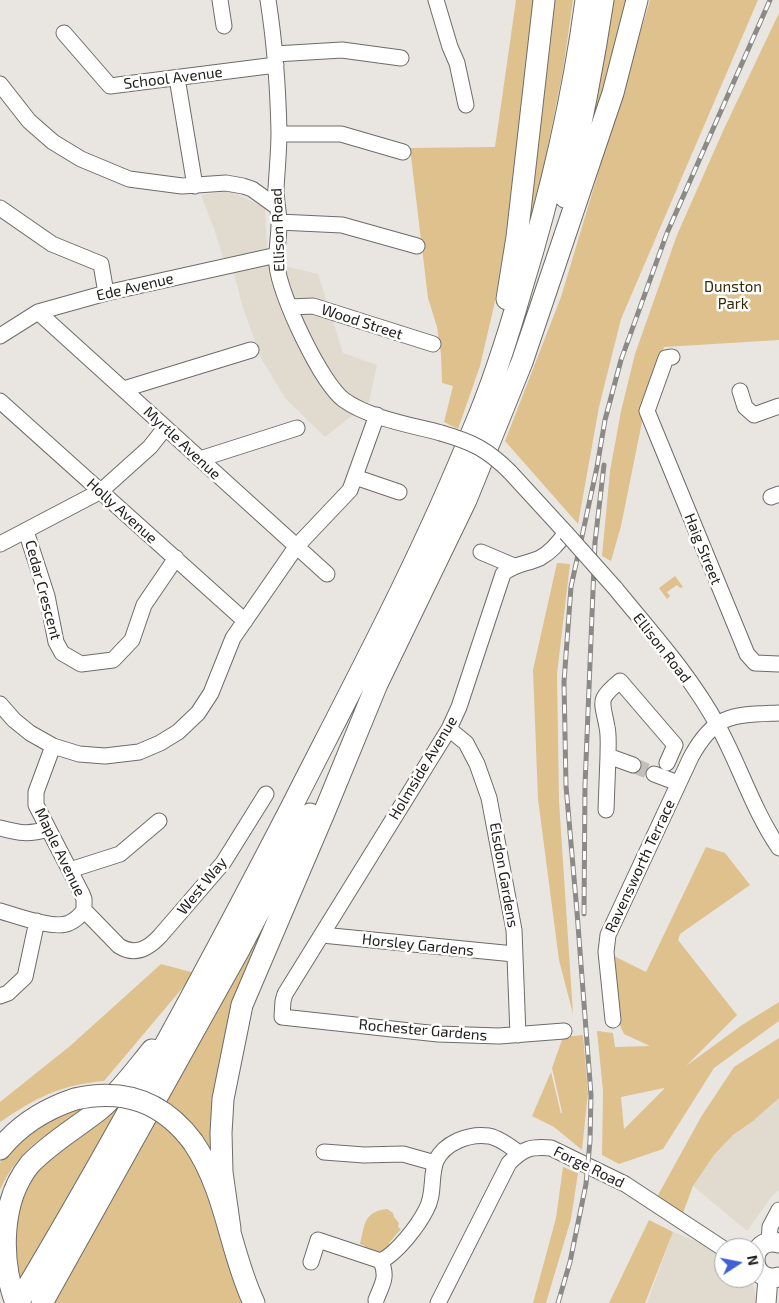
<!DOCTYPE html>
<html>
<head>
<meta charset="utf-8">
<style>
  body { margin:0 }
  #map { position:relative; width:779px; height:1303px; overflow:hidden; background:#e9e6e2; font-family:"Exo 2",sans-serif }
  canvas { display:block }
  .north { position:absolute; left:714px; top:1238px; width:50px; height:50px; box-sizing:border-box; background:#fff; border:1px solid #a7a6a5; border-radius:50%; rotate:79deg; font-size:14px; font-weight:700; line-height:20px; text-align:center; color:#22211f }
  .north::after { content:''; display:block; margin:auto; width:18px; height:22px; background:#3f61d3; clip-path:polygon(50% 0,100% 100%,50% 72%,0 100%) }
</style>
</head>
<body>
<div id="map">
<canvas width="779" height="1303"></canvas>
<div class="north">N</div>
</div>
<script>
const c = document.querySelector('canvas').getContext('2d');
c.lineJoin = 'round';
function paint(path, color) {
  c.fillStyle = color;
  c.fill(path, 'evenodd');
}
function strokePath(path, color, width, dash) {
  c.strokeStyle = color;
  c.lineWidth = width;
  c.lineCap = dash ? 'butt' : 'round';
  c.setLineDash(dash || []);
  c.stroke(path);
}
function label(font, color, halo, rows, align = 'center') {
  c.font = font + ' "Exo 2",sans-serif';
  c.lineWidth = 5;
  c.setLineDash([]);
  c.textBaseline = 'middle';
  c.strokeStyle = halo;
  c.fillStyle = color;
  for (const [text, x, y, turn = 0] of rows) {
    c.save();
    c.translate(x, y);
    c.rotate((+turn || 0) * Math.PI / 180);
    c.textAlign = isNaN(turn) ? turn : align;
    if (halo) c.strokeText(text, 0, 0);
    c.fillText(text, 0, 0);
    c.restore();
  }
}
paint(new Path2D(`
  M 230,191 L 265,208 L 268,262 L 318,274 L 343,353 L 377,365 L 369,402 L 325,437 L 285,398 L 261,358 L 243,308 L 230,259 L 224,260 L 213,226 L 201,195 Z
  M 779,1098 L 779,1190 L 772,1196 L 747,1231 L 693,1186 L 714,1155 L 733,1135 L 753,1121 Z
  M 673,1232 L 696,1241 L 724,1259 L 724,1278 L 749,1278 L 754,1286 L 756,1303 L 647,1303 Z`), '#e1dacf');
paint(new Path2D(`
  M 516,0 L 536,0 L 525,77 L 504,250 L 494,306 L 480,366 L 458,429 L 444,422 L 453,386 L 442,383 L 441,354 L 437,327 L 428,298 L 410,148 L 495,147 Z
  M 550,0 L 573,0 L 563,70 L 533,221 L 525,220 Z
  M 611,0 L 631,0 L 600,112 L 579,159 Z
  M 650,0 L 758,0 L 621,319 L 599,407 L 578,524 L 505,441 L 561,297 Z
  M 779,13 L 779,340 L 664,347 L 643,417 L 621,526 L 611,561 L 602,556 L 610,471 L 621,411 L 635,354 L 677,235 L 723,131 Z
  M 557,563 L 570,564 L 557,674 L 559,801 L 573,1014 L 559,960 L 538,799 L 533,670 Z
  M 675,576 L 683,587 L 680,588 L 677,585 L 667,592 L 670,596 L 667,599 L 659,588 Z
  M 706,847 L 725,853 L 750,885 L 680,934 L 678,940 L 737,1015 L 686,1066 L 742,1025 L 779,1002 L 779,1021 L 714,1068 L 663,1149 L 619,1164 L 602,1155 L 603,1091 L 597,1031 L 613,1033 L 615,1047 L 650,1046 L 624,1034 L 617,1019 L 612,955 L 646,972 ZM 664,1088 L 664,1089 L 624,1129 L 621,1097 Z
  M 260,928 L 265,930 L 214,1161 L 178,1111 L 167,1101 Z
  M 161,964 L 195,973 L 104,1081 C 59,1085 36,1098 0,1122 L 0,1102 L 70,1046 Z
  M 583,1035 L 588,1093 L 582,1150 L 554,1127 L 532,1116 L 551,1072 L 561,1114 L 562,1112 L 552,1068 L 563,1037 Z
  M 779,1038 L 779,1098 L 753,1121 L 733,1135 L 714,1155 L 693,1186 L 683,1213 L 657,1197 L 701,1117 L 734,1067 Z
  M 84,1106 L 92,1110 C 50,1130 20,1146 0,1190 L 0,1163 L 10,1147 L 46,1117 Z
  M 117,1109 L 123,1109 L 18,1288 L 5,1238 L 30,1176 L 74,1140 L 103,1121 Z
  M 155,1118 L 171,1131 L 198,1164 L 246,1303 L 51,1303 Z
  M 563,1167 L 578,1173 L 571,1219 L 546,1303 L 533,1303 L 556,1218 Z
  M 387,1209 L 393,1213 L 394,1217 L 399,1223 L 398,1227 L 401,1229 L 389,1243 L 390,1248 L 377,1254 L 367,1251 L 365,1246 L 360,1244 C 365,1225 363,1212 387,1209 Z
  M 649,1220 L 673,1232 L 645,1303 L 609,1303 Z`), '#dec18c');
strokePath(new Path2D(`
  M 633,765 L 654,774`), '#c1bfbb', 15, [15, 8]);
const minor = new Path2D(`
  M 220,0 L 224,26
  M 268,0 C 275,44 278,88 279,132 C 279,151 277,170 276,189 C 276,201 279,212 279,224 C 279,237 276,251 277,265 C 279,294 321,383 344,400 C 369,418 411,425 441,433
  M 436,0 L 450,47 L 457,63 L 466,105
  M 64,33 L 110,86 L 276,65
  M 275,54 L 342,50 L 401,58
  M 177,78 L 195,186
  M 0,84 L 29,121 L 53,142 L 81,159 L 129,179 L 182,186 L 226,183 L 243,186 L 252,189 L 277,207
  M 279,134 L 341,134 L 403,152
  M 0,208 L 52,244 L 101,264 L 106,293
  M 279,222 L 342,225 L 417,246
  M 290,307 L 313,306 L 433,344
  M 38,312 L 327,574
  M 0,336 L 38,312 L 106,293 L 277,255
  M 672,357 L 666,358 L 647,411 L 747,654 L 755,663 L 779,664
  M 124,389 L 251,350
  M 740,391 L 745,407 L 754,415 L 779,406
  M 0,401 L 245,621
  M 200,459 L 297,428
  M 510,472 L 566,533 C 558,543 551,552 540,558 C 527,564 513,564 503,574 L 459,707 L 449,729 L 285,994 L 283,1001 L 282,1017 L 438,1034 L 499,1036 L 564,1031
  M 355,477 L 399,492
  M 771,497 L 779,494
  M 26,531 L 47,596 L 56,642 L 62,653 L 81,664 L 113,660 L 132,640 L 144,605 L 176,558
  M 0,544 L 101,491 L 150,447 L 165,428
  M 481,552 L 514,566
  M 615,588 C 651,632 691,676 718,726 C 740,766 753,810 779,848
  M 0,704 L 14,720 L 30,733 L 53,746 L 79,754 L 105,756 L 139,752 L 160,743 L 178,732 L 198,713 L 211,693 L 233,638 L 296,547 L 350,490 L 377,415
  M 449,729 L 466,743 L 477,764 L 489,798 L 514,930 L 518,1035
  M 53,746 L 36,792 L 36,805 L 82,894 L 84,899 L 84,910 L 119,946 C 135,956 148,949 160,936 L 223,863 L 266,794
  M 633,765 L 608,756 C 608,746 609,736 607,727 C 602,700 597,700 620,681 L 675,745 L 667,763
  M 654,774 L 678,783
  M 606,810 L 608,756
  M 0,828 C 19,833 28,835 48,829
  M 70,870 L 120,854 L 159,821
  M 0,911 C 17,916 54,930 69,923 C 76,920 80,916 84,910
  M 322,935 L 514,954
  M 0,996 L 8,993 L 25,977 L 37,921
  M 613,1020 L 606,952 L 608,935 L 691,757 C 715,713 733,715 779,713
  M 324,1152 L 364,1155 L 403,1154 L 435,1163
  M 769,1242 L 770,1227 L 779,1210
  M 311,1262 L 318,1240 L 381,1261
  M 376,1300 C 382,1284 388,1278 381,1261 C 397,1253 418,1226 426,1210 C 435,1195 430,1176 436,1161 C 444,1143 469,1133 489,1136 C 499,1138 510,1146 519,1153
  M 438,1303 L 509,1163 C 523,1149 530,1146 551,1148 L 625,1184 L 724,1249`);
const major = new Path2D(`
  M 779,1243 C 747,1235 747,1285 779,1277
  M 766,1303 L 768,1278`);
const highway = new Path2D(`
  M 565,197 C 580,132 593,66 603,0
  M 507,299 L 517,237 L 544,0
  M 193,1142 C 227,1192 229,1250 254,1303
  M 0,1149 C 20,1124 45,1109 75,1099
  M 230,1229 L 222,1172 L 221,1133 L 223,1099 L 242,1005 L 324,813 L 377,684 L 466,500 L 522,362 L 613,93 L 637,0
  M 16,1303 C 0,1260 0,1201 30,1164 C 50,1143 76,1128 99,1110 C 119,1093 135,1071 152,1050
  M 18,1303 C 115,1141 205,974 292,806 C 355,682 421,559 473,430 C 493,384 508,336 522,287 C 551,193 573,97 586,0
  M 42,1303 L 239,950 L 310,814`);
strokePath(minor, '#6e6c68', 17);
strokePath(major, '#6e6c68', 21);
strokePath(highway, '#6e6c68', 23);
strokePath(minor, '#fff', 15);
strokePath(major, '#fff', 19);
strokePath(highway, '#fff', 21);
const rail = new Path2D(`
  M 584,914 L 585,785 L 595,542 L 604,465
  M 558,1303 L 570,1262 L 586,1184 L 590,1141 L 591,1095 L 577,912 L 566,786 L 564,682 L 571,587 L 597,467 L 605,420 L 621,360 L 667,233 L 770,0`);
strokePath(rail, '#8c8a87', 5);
strokePath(rail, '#fff', 3, [9]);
const minorBridge = new Path2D(`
  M 441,433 C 472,442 487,449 510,472
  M 566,533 L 615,588`);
const highwayBridge = new Path2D(`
  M 75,1099 C 124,1088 163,1102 193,1142`);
strokePath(minorBridge, '#6e6c68', 17, []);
strokePath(highwayBridge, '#6e6c68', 23, []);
strokePath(minorBridge, '#fff', 15);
strokePath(highwayBridge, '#fff', 21);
label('15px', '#22211f', '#fff', [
  ["School Avenue",173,78,-7],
  ["Ellison Road",278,230,-92],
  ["Ede Avenue",135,287,-13],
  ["Wood Street",362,322,18],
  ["Myrtle Avenue",182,443,43],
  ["Holly Avenue",122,511,42],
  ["Haig Street",703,549,68],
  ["Cedar Crescent",43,590,75],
  ["Ellison Road",662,648,52],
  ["Holmside Avenue",423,768,-59],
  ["Maple Avenue",60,852,64],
  ["Ravensworth Terrace",640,866,-65],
  ["Elsdon Gardens",504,875,80],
  ["West Way",202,886,-51],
  ["Horsley Gardens",418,945,6],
  ["Rochester Gardens",423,1030,5],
  ["Forge Road",589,1167,26]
]);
label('15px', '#3a2803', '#fff', [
  ["Dunston",733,287],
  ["Park",733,304]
]);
</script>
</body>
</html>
